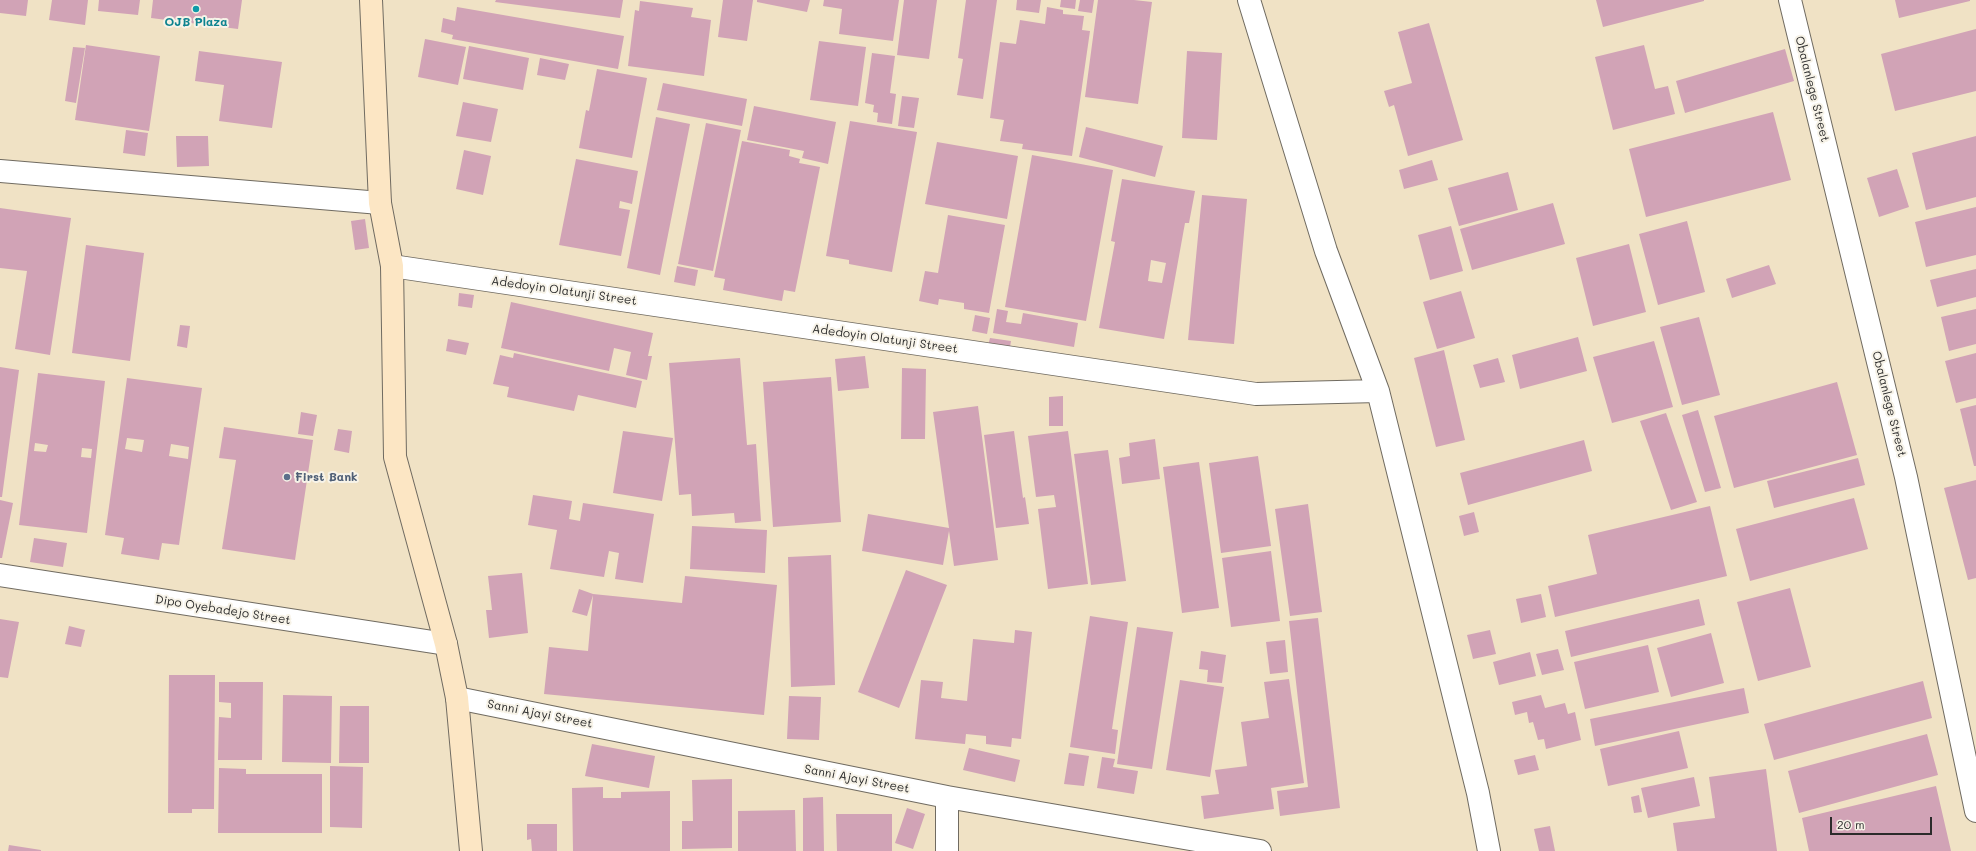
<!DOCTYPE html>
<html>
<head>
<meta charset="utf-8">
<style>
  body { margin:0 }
  #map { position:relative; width:1976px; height:851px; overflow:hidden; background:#f0e2c5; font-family:Mali,sans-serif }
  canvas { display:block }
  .scale { position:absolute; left:1830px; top:817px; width:102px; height:18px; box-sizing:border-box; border:2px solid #2b2b2b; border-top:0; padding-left:5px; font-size:12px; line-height:14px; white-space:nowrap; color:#2b2b2b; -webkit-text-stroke:3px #f7f3e8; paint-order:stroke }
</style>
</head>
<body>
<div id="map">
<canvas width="1976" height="851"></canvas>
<div class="scale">20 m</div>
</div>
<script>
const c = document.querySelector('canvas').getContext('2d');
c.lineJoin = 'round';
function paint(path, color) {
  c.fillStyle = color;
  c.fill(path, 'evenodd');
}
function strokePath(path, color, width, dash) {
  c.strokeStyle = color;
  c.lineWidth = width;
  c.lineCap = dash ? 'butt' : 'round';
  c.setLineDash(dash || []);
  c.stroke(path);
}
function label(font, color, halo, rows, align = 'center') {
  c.font = font + ' Mali,sans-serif';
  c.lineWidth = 4;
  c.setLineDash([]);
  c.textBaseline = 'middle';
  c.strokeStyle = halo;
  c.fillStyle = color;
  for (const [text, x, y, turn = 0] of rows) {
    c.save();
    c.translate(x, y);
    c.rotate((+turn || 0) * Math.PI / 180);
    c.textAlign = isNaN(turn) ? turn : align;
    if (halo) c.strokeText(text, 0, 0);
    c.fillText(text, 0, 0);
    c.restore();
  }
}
paint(new Path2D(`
  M 0,0 L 28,0 L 26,16 L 0,13 Z
  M 52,0 L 88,0 L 85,25 L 49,20 Z
  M 99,0 L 140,0 L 138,15 L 98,11 Z
  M 153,0 L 242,0 L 238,29 L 151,18 Z
  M 496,0 L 623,0 L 620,18 L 495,2 Z
  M 723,0 L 753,0 L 747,41 L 718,37 Z
  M 757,0 L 810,0 L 807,12 L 757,2 Z
  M 824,0 L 899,0 L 893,41 L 839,34 L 842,9 L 823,6 Z
  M 904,0 L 937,0 L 929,59 L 897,55 Z
  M 966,0 L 997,0 L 983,99 L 957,95 L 963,59 L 958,58 Z
  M 1017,0 L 1041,0 L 1039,13 L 1016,10 Z
  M 1061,0 L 1076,0 L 1075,9 L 1060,7 Z
  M 1080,0 L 1094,0 L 1092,13 L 1078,11 Z
  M 1098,0 L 1134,0 L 1152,2 L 1138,104 L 1085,97 Z
  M 1596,0 L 1704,0 L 1704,1 L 1603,27 Z
  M 1895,0 L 1970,0 L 1970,1 L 1899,18 Z
  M 640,1 L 693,8 L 691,17 L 711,20 L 704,76 L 628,66 L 635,10 L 639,11 Z
  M 457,7 L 624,36 L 618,69 L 452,39 L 453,35 L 441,32 L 443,18 L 455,21 Z
  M 1047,7 L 1063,10 L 1063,14 L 1084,16 L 1082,30 L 1090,31 L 1072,156 L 1022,149 L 1023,144 L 1000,141 L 1004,120 L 990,118 L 1000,42 L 1016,44 L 1020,20 L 1045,24 Z
  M 1429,23 L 1463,140 L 1408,156 L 1394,105 L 1389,107 L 1384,91 L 1412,83 L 1398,32 Z
  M 1976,29 L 1976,91 L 1895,111 L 1881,54 Z
  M 425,39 L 466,47 L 458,85 L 418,77 Z
  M 819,41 L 866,47 L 858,106 L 810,100 Z
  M 86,45 L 160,56 L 149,131 L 75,120 Z
  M 1644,45 L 1655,89 L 1668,86 L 1675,114 L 1613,130 L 1595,57 Z
  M 469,46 L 529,58 L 523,90 L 463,79 Z
  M 73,47 L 85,48 L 76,103 L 65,101 Z
  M 1785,49 L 1794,81 L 1685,113 L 1676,81 Z
  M 199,51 L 282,62 L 272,128 L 219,121 L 224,85 L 195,81 Z
  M 1187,51 L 1222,53 L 1217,140 L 1182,138 Z
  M 872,53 L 895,56 L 890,93 L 896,94 L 892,124 L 877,122 L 878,113 L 873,112 L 874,105 L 865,103 Z
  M 540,58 L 569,64 L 565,80 L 537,75 Z
  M 597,69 L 647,78 L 632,158 L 579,148 L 586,110 L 589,111 Z
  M 663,83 L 747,99 L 742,126 L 657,110 Z
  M 902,96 L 919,98 L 914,128 L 898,126 Z
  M 463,102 L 498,109 L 491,142 L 456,136 Z
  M 754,106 L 836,122 L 828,164 L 802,158 L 804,151 L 747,140 Z
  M 1773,112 L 1791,180 L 1646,217 L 1629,149 Z
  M 656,117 L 690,124 L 660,275 L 627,268 Z
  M 850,121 L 917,132 L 892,272 L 849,264 L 849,260 L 826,256 Z
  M 706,123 L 741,130 L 713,271 L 678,264 Z
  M 1086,127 L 1163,146 L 1155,177 L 1079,157 Z
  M 126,130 L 148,133 L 145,156 L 123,153 Z
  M 176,136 L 208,136 L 209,166 L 177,167 Z
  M 1976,136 L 1976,197 L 1926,210 L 1912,153 Z
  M 742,141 L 790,150 L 789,156 L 800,159 L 799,163 L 820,167 L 795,292 L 784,290 L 782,301 L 723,290 L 725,279 L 714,277 Z
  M 937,142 L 1018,156 L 1007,219 L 925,204 Z
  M 464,150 L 491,156 L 483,195 L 456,189 Z
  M 1032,155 L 1113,170 L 1086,321 L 1005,307 Z
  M 576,159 L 638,171 L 632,204 L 620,201 L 619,208 L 630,210 L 621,256 L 559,245 Z
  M 1432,160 L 1438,180 L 1404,189 L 1399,170 Z
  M 1897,169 L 1909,207 L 1879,217 L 1867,178 Z
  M 1508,172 L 1518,210 L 1459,226 L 1448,188 Z
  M 1122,179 L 1195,191 L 1189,223 L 1185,223 L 1164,339 L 1099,328 L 1115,242 L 1111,241 ZM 1151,260 L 1166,263 L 1162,283 L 1148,281 Z
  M 1202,195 L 1247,199 L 1234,344 L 1188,340 Z
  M 1553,203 L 1565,244 L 1472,270 L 1460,229 Z
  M 1976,207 L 1976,255 L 1926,267 L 1915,222 Z
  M 0,208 L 71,218 L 50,355 L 15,349 L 27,271 L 0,268 Z
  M 948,215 L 1005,225 L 989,313 L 964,309 L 964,303 L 939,299 L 938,305 L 919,301 L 925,271 L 938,273 Z
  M 365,219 L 369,248 L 355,250 L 351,221 Z
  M 1687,221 L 1705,292 L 1658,305 L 1639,234 Z
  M 1451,226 L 1463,271 L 1430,280 L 1418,235 Z
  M 1629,244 L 1646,312 L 1593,326 L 1576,258 Z
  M 86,245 L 144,253 L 130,361 L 72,353 Z
  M 1769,265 L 1776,284 L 1732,298 L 1726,279 Z
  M 677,266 L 698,270 L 695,286 L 674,282 Z
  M 1976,269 L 1976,297 L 1937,307 L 1930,280 Z
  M 1461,291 L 1475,338 L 1437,349 L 1423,302 Z
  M 459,293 L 474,295 L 472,308 L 458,306 Z
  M 511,302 L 653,333 L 648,356 L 652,356 L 647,380 L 626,375 L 631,352 L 614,348 L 609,371 L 501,348 Z
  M 997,309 L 1008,311 L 1006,322 L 1021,324 L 1023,313 L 1078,323 L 1074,347 L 993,333 Z
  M 1976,309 L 1976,344 L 1949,351 L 1941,317 Z
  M 975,315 L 990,318 L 987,334 L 972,331 Z
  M 1699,317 L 1720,395 L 1682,405 L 1660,327 Z
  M 180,325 L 190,326 L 187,348 L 177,346 Z
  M 1578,337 L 1587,371 L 1520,389 L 1512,355 Z
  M 990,338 L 1011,341 L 1009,353 L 987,350 Z
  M 448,339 L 469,343 L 466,355 L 446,351 Z
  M 1654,341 L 1673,407 L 1612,423 L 1593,357 Z
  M 1444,350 L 1465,440 L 1436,447 L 1414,358 Z
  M 514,353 L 642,381 L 636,408 L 578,395 L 574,411 L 507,397 L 509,387 L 493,384 L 500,355 L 513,358 Z
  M 1976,353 L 1976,398 L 1956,403 L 1945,361 Z
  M 865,356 L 869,388 L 838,391 L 835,359 Z
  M 740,358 L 747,445 L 756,444 L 761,521 L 735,523 L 734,513 L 692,516 L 691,494 L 679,495 L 669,363 Z
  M 1498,358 L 1505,382 L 1480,388 L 1473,365 Z
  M 0,367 L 19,370 L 2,497 L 0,497 Z
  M 902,368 L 926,369 L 925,439 L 901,439 Z
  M 38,373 L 105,381 L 87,533 L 19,525 ZM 35,443 L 48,445 L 46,452 L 34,451 ZM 82,448 L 92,449 L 91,458 L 81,457 Z
  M 831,377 L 841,522 L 773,527 L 763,382 Z
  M 127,378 L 202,388 L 179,545 L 162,543 L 159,560 L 121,554 L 124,538 L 105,535 ZM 127,438 L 144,440 L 142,452 L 125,449 ZM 171,444 L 189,447 L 188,459 L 169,456 Z
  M 1837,382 L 1857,455 L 1734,488 L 1714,416 Z
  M 1063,396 L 1063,426 L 1049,426 L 1049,397 Z
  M 1976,405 L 1976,466 L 1974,466 L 1960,409 Z
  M 978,406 L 998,560 L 954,566 L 949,531 L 943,565 L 862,551 L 868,514 L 949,528 L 933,412 Z
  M 1698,410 L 1721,488 L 1705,492 L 1682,415 Z
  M 301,412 L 317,415 L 313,436 L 298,434 Z
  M 1666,413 L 1697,502 L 1671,510 L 1640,421 Z
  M 224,427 L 313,440 L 295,560 L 222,549 L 236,460 L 219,458 Z
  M 338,429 L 352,431 L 349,453 L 334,450 Z
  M 623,431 L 673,438 L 662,501 L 613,493 Z
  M 1014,431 L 1023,498 L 1025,497 L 1029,524 L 996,528 L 984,435 Z
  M 1068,431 L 1088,584 L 1048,589 L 1038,509 L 1056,507 L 1054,495 L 1036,497 L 1028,436 Z
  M 1155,439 L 1160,479 L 1122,484 L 1119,458 L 1130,456 L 1129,443 Z
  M 1584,440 L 1592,471 L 1468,505 L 1460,473 Z
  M 1108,450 L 1126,581 L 1091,585 L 1074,454 Z
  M 1258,456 L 1271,546 L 1221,553 L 1209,463 Z
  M 1858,458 L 1865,485 L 1774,508 L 1767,481 Z
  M 1199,462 L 1219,608 L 1182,613 L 1163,467 Z
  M 1976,480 L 1976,578 L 1968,580 L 1944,488 Z
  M 533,495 L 572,501 L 569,519 L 580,521 L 583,503 L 654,514 L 643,583 L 615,579 L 619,553 L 609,551 L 604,577 L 550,569 L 557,530 L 528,525 Z
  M 1854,498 L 1868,549 L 1750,581 L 1736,529 Z
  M 0,500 L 13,503 L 2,558 L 0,558 Z
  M 1308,504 L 1322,612 L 1290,616 L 1275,509 Z
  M 1710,506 L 1727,576 L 1555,617 L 1548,586 L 1597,574 L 1588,535 Z
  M 1474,512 L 1479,532 L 1464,536 L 1459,516 Z
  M 692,526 L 767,530 L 765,573 L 690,569 Z
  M 34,538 L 67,543 L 63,567 L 30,562 Z
  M 1271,551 L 1280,621 L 1231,627 L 1222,558 Z
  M 831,555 L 835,685 L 791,687 L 788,557 Z
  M 906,570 L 947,585 L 899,708 L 858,692 Z
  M 522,573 L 528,633 L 489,638 L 486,610 L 492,610 L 488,576 Z
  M 685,576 L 777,585 L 764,715 L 544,694 L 549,647 L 588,651 L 593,595 L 587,616 L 572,612 L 579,589 L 593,594 L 682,603 Z
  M 1790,588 L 1811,667 L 1758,681 L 1737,602 Z
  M 1541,594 L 1546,617 L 1521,623 L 1516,599 Z
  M 1699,599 L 1705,625 L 1571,657 L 1565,631 Z
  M 1090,616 L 1128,622 L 1112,729 L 1118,730 L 1115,754 L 1070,747 Z
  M 1318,618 L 1340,808 L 1280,816 L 1277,791 L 1308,787 L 1289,621 Z
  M 0,619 L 19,622 L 8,678 L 0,677 Z
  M 69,626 L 85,630 L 81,647 L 65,644 Z
  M 1137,627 L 1173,632 L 1152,769 L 1117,764 Z
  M 1015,630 L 1032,632 L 1021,739 L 1012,738 L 1011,747 L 986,744 L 986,736 L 966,734 L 965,744 L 915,739 L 921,680 L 943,682 L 941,698 L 967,701 L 973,639 L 1014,643 Z
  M 1490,630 L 1496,654 L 1473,659 L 1467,635 Z
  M 1711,633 L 1724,683 L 1671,697 L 1657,648 Z
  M 1285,640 L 1288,672 L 1270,674 L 1266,642 Z
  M 1648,645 L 1659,692 L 1585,709 L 1574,662 Z
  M 1558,649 L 1564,670 L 1542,675 L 1536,654 Z
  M 1201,651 L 1226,655 L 1222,683 L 1207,682 L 1208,670 L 1199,669 Z
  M 1530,652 L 1536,676 L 1499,685 L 1493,662 Z
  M 169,675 L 215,675 L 214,809 L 192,809 L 192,813 L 168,813 Z
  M 1289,679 L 1304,783 L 1271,788 L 1274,809 L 1204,819 L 1201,796 L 1219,794 L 1215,770 L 1247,766 L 1241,722 L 1269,718 L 1264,682 Z
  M 1180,680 L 1224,687 L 1210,777 L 1166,770 Z
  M 1923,681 L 1932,718 L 1774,760 L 1764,724 Z
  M 219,682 L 263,682 L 262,760 L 218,760 L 219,717 L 231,718 L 231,703 L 219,702 Z
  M 1744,688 L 1749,713 L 1595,746 L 1590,719 Z
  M 283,695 L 332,696 L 331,763 L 282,762 Z
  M 1541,695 L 1545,708 L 1565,703 L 1568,714 L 1575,712 L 1581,740 L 1546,749 L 1544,739 L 1538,740 L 1533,722 L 1529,723 L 1527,712 L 1515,715 L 1512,702 Z
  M 789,696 L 821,697 L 819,740 L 787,739 Z
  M 340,706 L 369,706 L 369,763 L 339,763 Z
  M 1679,731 L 1688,768 L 1608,786 L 1600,749 Z
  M 1927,734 L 1938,775 L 1799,813 L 1788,771 Z
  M 592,744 L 655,756 L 649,788 L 585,776 Z
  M 969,748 L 1020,760 L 1015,782 L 963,770 Z
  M 1069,753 L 1089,756 L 1084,786 L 1064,784 Z
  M 1535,755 L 1539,770 L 1518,775 L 1514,760 Z
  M 1102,757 L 1115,759 L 1113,767 L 1138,771 L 1134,794 L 1097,788 Z
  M 330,766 L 363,767 L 362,828 L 330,827 Z
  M 219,768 L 246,769 L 246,774 L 322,774 L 322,833 L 218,833 Z
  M 1766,769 L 1777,851 L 1677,851 L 1673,823 L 1715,818 L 1709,777 Z
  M 1694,777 L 1700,806 L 1648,818 L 1641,788 Z
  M 732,779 L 732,848 L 682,849 L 682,821 L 693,821 L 692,780 Z
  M 1936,786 L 1951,851 L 1809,851 L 1802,818 Z
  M 603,787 L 603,798 L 621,798 L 621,792 L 670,791 L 670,851 L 573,851 L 572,788 Z
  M 1639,795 L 1642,812 L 1634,813 L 1631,797 Z
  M 823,797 L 824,851 L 803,851 L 803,798 Z
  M 907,808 L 925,814 L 913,849 L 895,843 Z
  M 795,810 L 796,851 L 738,851 L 738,811 Z
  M 836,814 L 892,814 L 892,851 L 837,851 Z
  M 527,824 L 557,824 L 557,851 L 532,851 L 531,839 L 527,840 Z
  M 1550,826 L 1555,851 L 1539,851 L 1534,829 Z
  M 9,845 L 41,850 L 41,851 L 8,851 Z`), '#d1a3b6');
const minor = new Path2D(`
  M 1249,0 L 1326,251 L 1378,391 L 1478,793 L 1489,851
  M 1790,0 L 1906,477 L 1976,811
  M 0,171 L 380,203
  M 392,266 L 1256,394 L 1378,391
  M 0,575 L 446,644
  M 457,698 L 947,797 L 1260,851
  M 947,797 L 947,851`);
const secondary = new Path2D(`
  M 371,0 L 380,203 L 392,266 L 395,457 L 446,644 L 457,698 L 471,851`);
strokePath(minor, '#706b61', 24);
strokePath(secondary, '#706b61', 24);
strokePath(minor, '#fff', 22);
strokePath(secondary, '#fce6c4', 22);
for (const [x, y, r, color] of [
  [196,9,4,"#0f9aa8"],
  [287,477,4,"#5c6f8a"]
]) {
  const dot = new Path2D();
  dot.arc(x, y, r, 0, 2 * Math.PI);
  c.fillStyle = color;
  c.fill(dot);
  strokePath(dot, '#f7f3e8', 1.5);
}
label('bold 12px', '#0d838f', '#f7f3e8', [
  ["OJB Plaza",196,22]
]);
label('12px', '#2b2b2b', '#f7f3e8', [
  ["Obalanlege Street",1812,89,76],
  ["Adedoyin Olatunji Street",564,291,8],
  ["Adedoyin Olatunji Street",885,339,8],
  ["Obalanlege Street",1889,404,76],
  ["Dipo Oyebadejo Street",223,610,9],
  ["Sanni Ajayi Street",540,714,11],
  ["Sanni Ajayi Street",857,779,11]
]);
label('bold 12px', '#4e5e75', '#f7f3e8', [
  ["First Bank",295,477]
], 'left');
</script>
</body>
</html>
